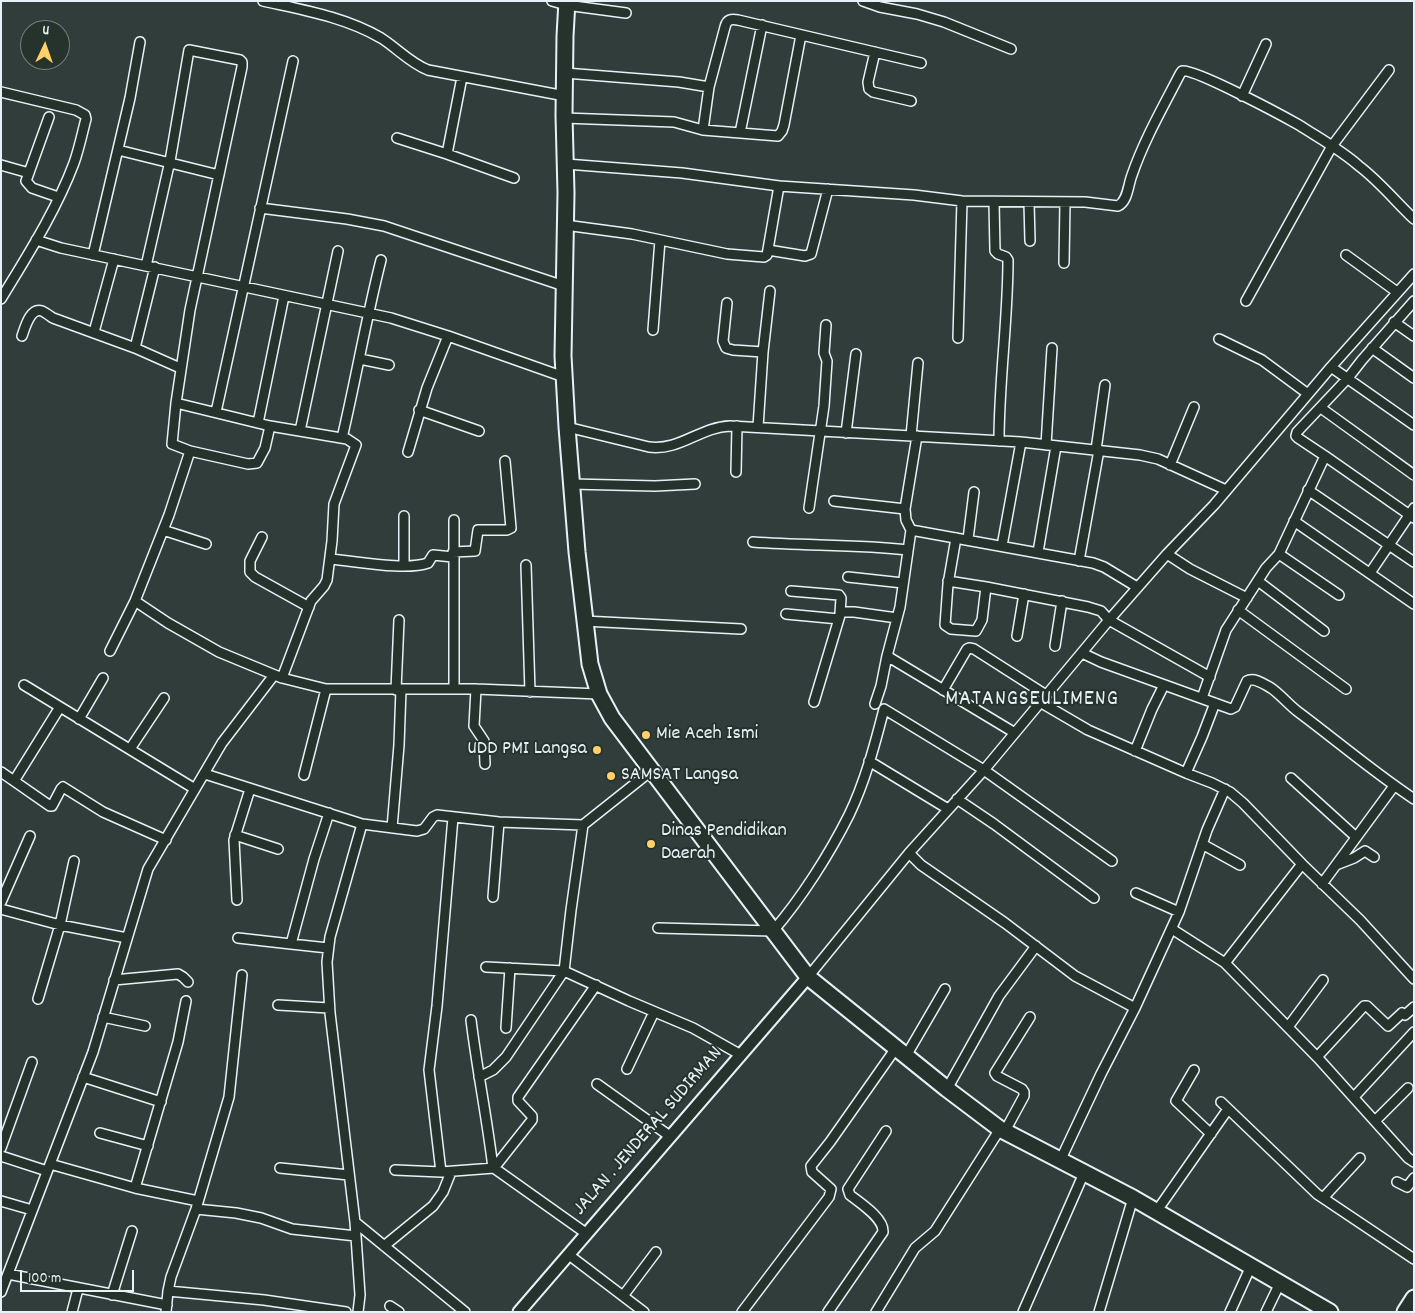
<!DOCTYPE html>
<html>
<head>
<meta charset="utf-8">
<style>
  body { margin:0 }
  #map { position:relative; width:1415px; height:1313px; overflow:hidden; background:#313d3b; font-family:Dekko,sans-serif }
  canvas { display:block }
  .frame { position:absolute; inset:0; border:2px solid #e8f1f8; pointer-events:none }
  .north { position:absolute; left:20px; top:20px; width:50px; height:50px; box-sizing:border-box; background:#26332d; border:1px solid #747f7e; border-radius:50%; rotate:3deg; font-size:14px; font-weight:700; line-height:20px; text-align:center; color:#e8f1f8 }
  .north::after { content:''; display:block; margin:auto; width:18px; height:22px; background:#ffd166; clip-path:polygon(50% 0,100% 100%,50% 72%,0 100%) }
  .scale { position:absolute; left:20px; top:1270px; width:114px; height:22px; box-sizing:border-box; border:2px solid #e8f1f8; border-top:0; padding-left:6px; font-size:15px; line-height:18px; white-space:nowrap; color:#e8f1f8; -webkit-text-stroke:4px #26332d; paint-order:stroke }
</style>
</head>
<body>
<div id="map">
<canvas width="1415" height="1313"></canvas>
<div class="frame"></div>
<div class="north">U</div>
<div class="scale">100 m</div>
</div>
<script>
const c = document.querySelector('canvas').getContext('2d');
c.lineJoin = 'round';
function strokePath(path, color, width, dash) {
  c.strokeStyle = color;
  c.lineWidth = width;
  c.lineCap = dash ? 'butt' : 'round';
  c.setLineDash(dash || []);
  c.stroke(path);
}
function label(font, color, halo, rows, align = 'center') {
  c.font = font + ' Dekko,sans-serif';
  c.lineWidth = 4;
  c.setLineDash([]);
  c.textBaseline = 'middle';
  c.strokeStyle = halo;
  c.fillStyle = color;
  for (const [text, x, y, turn = 0] of rows) {
    c.save();
    c.translate(x, y);
    c.rotate((+turn || 0) * Math.PI / 180);
    c.textAlign = isNaN(turn) ? turn : align;
    if (halo) c.strokeText(text, 0, 0);
    c.fillText(text, 0, 0);
    c.restore();
  }
}
const minor = new Path2D(`
  M 263,1 C 303,10 345,17 381,38 C 397,48 410,63 428,70 L 565,96
  M 552,1 L 566,5 L 626,13
  M 863,1 L 880,7 L 917,14 L 944,22 L 1011,49
  M 875,52 L 868,82 L 869,89 L 873,92 L 911,101
  M 565,73 L 679,82 L 709,87
  M 462,77 L 447,154 L 514,178
  M 1,92 L 76,110 L 85,115 L 86,119 C 82,134 79,149 74,163 C 56,211 27,256 1,299
  M 1242,96 L 1266,44
  M 49,117 L 26,181 L 32,188 L 58,197
  M 564,118 L 674,122 L 703,130 L 778,136 L 782,131 L 784,125 L 801,35
  M 703,130 L 709,87 L 725,27 C 727,19 731,19 738,20 L 921,63
  M 740,133 L 762,25
  M 397,138 L 447,154
  M 118,150 L 219,175
  M 566,164 L 682,173 L 779,186 L 914,195 L 962,201 L 1085,202 L 1118,206 C 1128,201 1128,185 1132,175 C 1144,140 1163,107 1180,74 L 1182,71 C 1194,68 1283,116 1299,125 C 1319,138 1341,150 1359,166 C 1379,181 1396,202 1414,219
  M 1,165 L 29,173
  M 994,202 L 995,251 L 998,254 L 1006,257 L 1008,260 C 1008,320 999,380 999,441
  M 1029,203 L 1030,241
  M 260,208 L 347,219 L 384,226 L 564,286
  M 565,225 L 632,234 L 727,254 L 764,257 L 767,255 L 779,186
  M 36,240 L 61,248 L 391,318 L 448,336 L 564,377
  M 768,250 L 805,256 L 811,254 L 828,189
  M 93,255 L 130,98 L 140,42
  M 1346,255 L 1397,292
  M 1064,263 L 1065,202
  M 1246,301 L 1332,146 L 1389,70
  M 727,303 L 723,341 L 726,348 L 733,350 L 763,352
  M 1394,322 L 1414,336
  M 653,330 L 660,240
  M 94,332 L 114,259
  M 22,336 C 25,328 30,307 42,311 C 46,313 50,316 53,318 L 135,348 L 180,368
  M 958,338 L 962,201
  M 1219,339 L 1262,360 L 1308,394
  M 135,348 L 155,267
  M 1372,348 L 1414,378
  M 360,359 L 389,365
  M 1331,367 L 1414,425
  M 176,403 L 270,426 L 347,439 L 356,445 L 334,504 L 332,541 L 327,580 L 324,586 L 311,601 L 282,678
  M 1321,408 L 1414,475
  M 419,410 L 479,431
  M 216,412 L 293,61
  M 258,423 L 284,296
  M 567,427 L 649,447 C 680,451 700,427 730,426 L 1021,442 L 1140,455 L 1158,459 L 1226,490
  M 758,427 L 763,352 L 770,291
  M 300,431 L 338,251
  M 846,433 L 856,354
  M 911,436 L 918,363
  M 342,438 C 356,379 366,319 381,260
  M 1046,445 L 1052,348
  M 1096,450 L 1105,385
  M 190,451 L 248,464 L 257,463 L 265,448 L 270,426
  M 408,452 L 427,388 L 448,336
  M 1325,456 L 1414,518
  M 1170,465 L 1194,407
  M 736,472 L 737,426
  M 571,484 L 655,486 L 695,484
  M 1308,490 L 1414,562
  M 834,501 L 905,509
  M 809,508 L 824,406 L 827,361 L 824,353 L 826,325
  M 404,516 L 404,565
  M 454,520 L 454,689
  M 1294,521 L 1414,604
  M 163,530 L 206,544
  M 911,530 L 1093,563 L 1104,567 L 1137,587
  M 262,537 L 250,561 L 250,572 L 255,577 L 309,607
  M 968,539 L 974,492
  M 753,542 C 805,546 857,544 908,550
  M 1002,546 L 1021,442
  M 453,552 L 475,551 L 478,530 L 507,530 L 511,528 L 505,461
  M 1038,552 L 1056,446
  M 1167,554 L 1190,569 L 1247,598
  M 1279,554 L 1339,595
  M 330,559 C 356,561 405,571 428,563 L 433,555 L 453,557
  M 1079,561 L 1099,450
  M 526,565 L 530,692
  M 1370,573 L 1414,508
  M 848,577 L 903,583
  M 948,581 L 986,587 L 982,620 L 976,631 L 951,629 L 945,625 L 948,584 L 956,538
  M 1258,581 L 1324,631
  M 986,587 L 1088,607 L 1101,611 L 1109,620 L 1210,677
  M 791,591 L 839,595 L 841,598 L 840,614
  M 135,601 L 168,623 L 219,652 L 282,678 L 326,689 L 476,689 L 599,694
  M 1238,610 L 1346,689
  M 786,614 L 839,619
  M 584,621 L 741,629
  M 1017,636 L 1024,594
  M 1055,646 L 1062,601
  M 110,651 L 135,601 L 169,515 L 190,451 L 172,444 L 176,403 L 190,310 L 242,67 L 242,62 L 240,60 L 189,50 L 170,161 L 146,266
  M 1082,653 L 1101,662 L 1231,709 L 1235,707 L 1247,681 C 1254,677 1264,684 1271,688 C 1280,694 1288,704 1297,711 C 1336,740 1373,772 1414,799
  M 887,656 L 1015,733
  M 24,685 L 195,789
  M 476,689 L 474,726 L 484,741 L 485,764
  M 396,690 L 399,620
  M 943,690 L 967,649 L 969,648 L 974,649 L 1046,695
  M 1202,698 L 1226,630 L 1266,568 L 1279,554 L 1325,456 L 1298,438 L 1296,436 L 1297,432 L 1348,378 L 1362,360 L 1414,301
  M 814,702 L 841,612 L 854,612 L 897,618
  M 1040,702 L 1088,730 L 1186,773 L 1212,783 L 1230,792 L 1243,803 L 1302,864 L 1360,920 L 1414,979
  M 875,704 L 881,686 L 887,656 L 900,607 L 911,530 L 906,520 L 905,509 L 917,436
  M 79,719 L 103,678
  M 130,749 L 164,698
  M 1135,751 L 1152,709 L 1164,685
  M 869,761 L 948,809
  M 1,772 L 50,806 L 52,806 L 61,789 L 63,787 L 103,812 L 166,840
  M 1186,773 L 1202,737 L 1215,703
  M 205,774 L 362,824 L 417,831 L 424,829 L 433,817 L 437,815 L 499,822 L 583,825 L 651,771
  M 304,775 L 326,689
  M 1291,778 L 1356,837
  M 14,781 L 60,707
  M 957,799 L 994,824 L 1094,898
  M 392,828 L 399,745 L 401,689
  M 235,835 L 278,849
  M 1202,844 L 1240,865
  M 909,853 L 921,865 L 1005,923 L 1075,976 L 1135,1008
  M 1336,865 L 1354,858 L 1365,851 L 1374,857
  M 1322,884 L 1394,786
  M 1136,893 L 1179,912
  M 493,897 L 499,822
  M 237,900 L 234,840 L 250,789
  M 1,902 L 30,836
  M 1,909 L 60,925 L 127,938
  M 658,928 L 773,931 C 801,899 830,853 849,815 C 865,782 875,744 884,709 L 984,770 L 1112,861
  M 1172,929 L 1225,963 L 1318,1058 L 1408,1158 L 1414,1162
  M 238,938 L 291,944 L 314,859 L 329,813
  M 291,944 L 328,948
  M 1225,963 L 1302,864
  M 486,967 L 564,971 L 629,1001 L 693,1028 L 741,1055
  M 808,977 L 909,853 L 984,770 L 1109,620 L 1167,554 L 1214,505 L 1331,367 L 1414,274
  M 114,980 L 178,974 L 183,977 L 188,982
  M 38,999 L 60,925 L 74,861
  M 278,1005 L 329,1008
  M 103,1017 L 145,1026
  M 471,1020 C 477,1069 487,1118 493,1168
  M 1288,1027 L 1323,980
  M 506,1028 L 510,968
  M 906,1056 L 945,989
  M 1317,1057 L 1364,1006 L 1367,1006 L 1388,1026 L 1402,1013 L 1405,1015 L 1414,1007
  M 627,1069 L 654,1012
  M 1194,1070 L 1176,1101 L 1211,1134
  M 83,1077 L 161,1102
  M 479,1077 L 493,1070 L 506,1057 L 564,971 L 571,910 L 583,825
  M 597,1084 L 671,1137
  M 947,1089 L 999,996 L 1036,946
  M 1354,1097 L 1414,1032
  M 1221,1102 L 1317,1194 L 1414,1259
  M 1375,1121 L 1408,1088
  M 1005,1131 L 1024,1096 L 1024,1092 L 1022,1089 L 997,1076 L 995,1073 L 1030,1017
  M 100,1133 L 148,1146
  M 1,1148 L 32,1062
  M 1,1156 L 47,1171
  M 1060,1161 L 1101,1074 L 1135,1008 L 1179,912 L 1207,830 L 1225,789
  M 50,1164 L 135,1188 L 198,1201
  M 280,1168 L 349,1175
  M 494,1168 L 532,1120 L 532,1116 L 518,1101 L 518,1097 L 596,985
  M 395,1170 L 441,1172 L 494,1168 L 587,1234
  M 441,1172 L 429,1070 L 437,1006 L 453,817
  M 1397,1182 L 1407,1187 L 1414,1178
  M 135,1188 L 178,1042 L 186,1001
  M 1323,1198 L 1360,1158
  M 1,1201 L 32,1210
  M 196,1209 L 236,1213 L 261,1218 L 292,1229 L 356,1236
  M 1156,1212 L 1228,1109
  M 355,1222 L 465,1312
  M 384,1246 L 433,1206 L 443,1192 L 451,1172
  M 569,1255 L 644,1312
  M 8,1274 L 167,1305
  M 168,1291 L 264,1300 L 346,1312
  M 1,1292 L 93,1052 L 148,869 L 222,743 L 274,675
  M 112,1295 L 132,1231
  M 623,1296 L 656,1252
  M 390,1306 L 399,1312
  M 72,1312 L 78,1289
  M 166,1312 L 168,1291 L 171,1277 L 196,1209 L 229,1097 L 242,975
  M 358,1312 L 360,1295 L 355,1222 L 330,1013 L 327,962 L 330,937 L 362,824
  M 742,1312 L 829,1197 L 831,1189 L 812,1172 L 811,1166 L 830,1142 L 896,1048
  M 828,1312 L 883,1232 C 884,1218 860,1203 850,1195 L 848,1189 L 886,1131
  M 876,1312 L 915,1248 L 935,1231 L 1000,1129
  M 1023,1312 L 1084,1173
  M 1099,1312 L 1133,1198
  M 1230,1312 L 1251,1266
  M 1266,1312 L 1280,1283`);
const tertiary = new Path2D(`
  M 519,1312 L 808,977`);
const trunk = new Path2D(`
  M 567,1 L 565,36 L 564,115 L 566,193 L 563,356 L 567,427 L 577,552 L 590,664 L 599,694 L 612,718 L 808,977 L 947,1089 L 1000,1129 L 1133,1198 L 1330,1312
  M 1405,1312 L 1414,1298`);
strokePath(minor, '#e8f1f8', 12);
strokePath(tertiary, '#e8f1f8', 15);
strokePath(trunk, '#e8f1f8', 19);
strokePath(minor, '#26332d', 9);
strokePath(tertiary, '#26332d', 11);
strokePath(trunk, '#26332d', 15);
for (const [x, y, r, color] of [
  [646,735,5,"#ffd166"],
  [597,750,5,"#ffd166"],
  [611,776,5,"#ffd166"],
  [651,844,5,"#ffd166"]
]) {
  const dot = new Path2D();
  dot.arc(x, y, r, 0, 2 * Math.PI);
  c.fillStyle = color;
  c.fill(dot);
  strokePath(dot, '#26332d', 2);
}
label('20px', '#e8f1f8', '#26332d', [
  ["Mie Aceh Ismi",656,735],
  ["UDD PMI Langsa",587,750,"right"],
  ["SAMSAT Langsa",621,776],
  ["Dinas Pendidikan",661,832],
  ["Daerah",661,855]
], 'left');
label('20px', '#e8f1f8', '#26332d', [
  ["JALAN . JENDERAL SUDIRMAN",649,1132,-49]
]);
c.letterSpacing = '1px';
label('22px', '#e8f1f8', '#26332d', [
  ["MATANGSEULIMENG",1032,701]
]);
c.letterSpacing = '0px';
</script>
</body>
</html>
